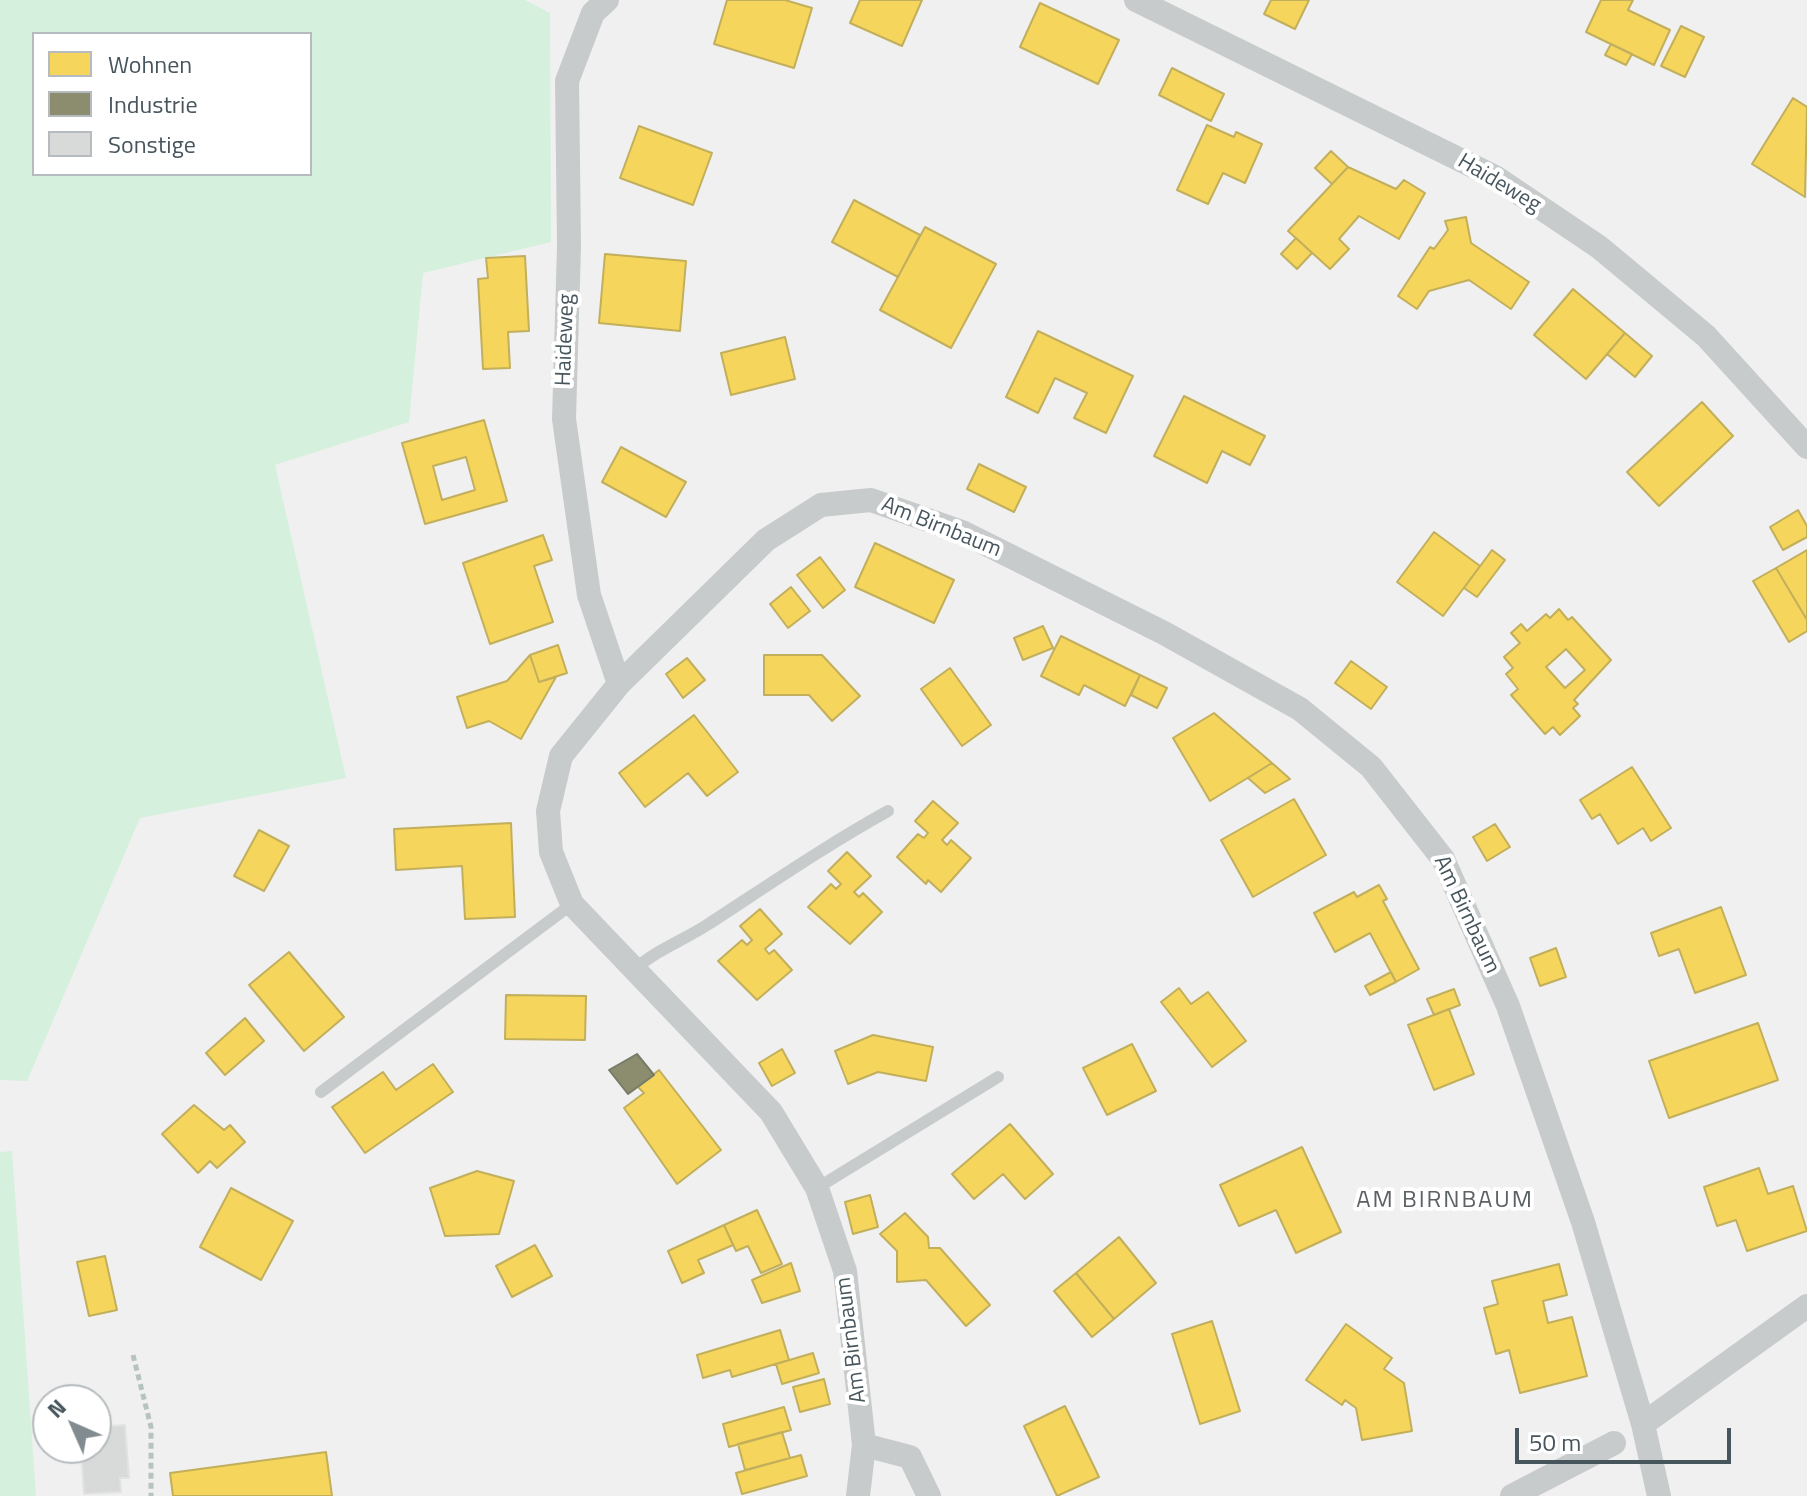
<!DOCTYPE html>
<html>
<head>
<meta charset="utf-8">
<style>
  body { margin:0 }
  #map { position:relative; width:1807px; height:1496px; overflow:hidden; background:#f1f0f0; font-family:"Titillium Web",sans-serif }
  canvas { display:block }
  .legend { position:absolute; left:32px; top:32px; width:280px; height:144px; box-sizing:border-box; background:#fff; border:2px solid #b5bbbe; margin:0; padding:10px 14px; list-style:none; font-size:24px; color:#47555d }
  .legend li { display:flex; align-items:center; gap:16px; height:40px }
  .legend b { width:40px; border:2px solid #b5bbbe }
  .north { position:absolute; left:32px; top:1384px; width:80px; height:80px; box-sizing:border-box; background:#fff; border:2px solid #b5bbbe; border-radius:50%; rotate:315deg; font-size:22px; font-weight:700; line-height:32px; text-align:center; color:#47555d }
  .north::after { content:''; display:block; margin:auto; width:28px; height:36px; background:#828b90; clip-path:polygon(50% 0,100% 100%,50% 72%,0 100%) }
  .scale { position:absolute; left:1515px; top:1428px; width:216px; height:36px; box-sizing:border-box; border:4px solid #47555d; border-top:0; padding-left:10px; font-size:24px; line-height:28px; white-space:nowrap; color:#47555d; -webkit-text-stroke:6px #fff; paint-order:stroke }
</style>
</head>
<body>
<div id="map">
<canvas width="1807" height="1496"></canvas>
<ul class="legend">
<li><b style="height:22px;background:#f6d55c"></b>Wohnen</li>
<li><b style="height:22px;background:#8c8c6e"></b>Industrie</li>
<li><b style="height:22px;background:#d8d9d9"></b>Sonstige</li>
</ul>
<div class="north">N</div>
<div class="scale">50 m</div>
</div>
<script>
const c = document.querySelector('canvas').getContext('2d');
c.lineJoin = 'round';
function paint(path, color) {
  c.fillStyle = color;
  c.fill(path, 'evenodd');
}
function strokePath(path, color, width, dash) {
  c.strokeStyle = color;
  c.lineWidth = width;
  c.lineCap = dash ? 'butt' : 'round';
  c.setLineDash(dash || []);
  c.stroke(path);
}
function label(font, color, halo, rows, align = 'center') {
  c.font = font + ' "Titillium Web",sans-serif';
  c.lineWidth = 8;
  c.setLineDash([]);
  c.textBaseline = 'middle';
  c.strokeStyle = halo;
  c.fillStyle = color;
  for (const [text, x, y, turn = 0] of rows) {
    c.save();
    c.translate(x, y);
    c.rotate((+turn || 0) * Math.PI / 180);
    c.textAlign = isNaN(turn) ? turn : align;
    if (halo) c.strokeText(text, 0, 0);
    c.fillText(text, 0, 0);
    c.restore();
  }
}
paint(new Path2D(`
  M 0,0 L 525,0 L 550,13 L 551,242 L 423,273 L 409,422 L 275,465 L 346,778 L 140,818 L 27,1081 L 0,1080 ZM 310,34 L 310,174 L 34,174 L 34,34 Z
  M 12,1151 L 36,1496 L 0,1496 L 0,1152 Z`), '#d5f0dc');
const homes = new Path2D(`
  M 727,0 L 785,0 L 812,8 L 794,68 L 714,44 Z
  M 860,0 L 922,0 L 902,46 L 850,23 Z
  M 1271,0 L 1309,0 L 1295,29 L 1264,14 Z
  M 1601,0 L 1633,0 L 1628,10 L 1670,30 L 1654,65 L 1586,32 Z
  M 1040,3 L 1119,40 L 1098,84 L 1020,47 Z
  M 1681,26 L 1704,37 L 1685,77 L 1661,66 Z
  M 1611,44 L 1632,54 L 1626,65 L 1605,55 Z
  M 1172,68 L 1224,94 L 1211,121 L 1159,95 Z
  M 1793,98 L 1807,107 L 1805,197 L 1752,164 Z
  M 1207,125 L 1234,137 L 1236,132 L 1262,144 L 1245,183 L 1223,173 L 1208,204 L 1177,190 Z
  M 639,126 L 712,153 L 693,205 L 620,178 Z
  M 1331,151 L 1348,167 L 1332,184 L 1315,168 Z
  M 1348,167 L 1396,189 L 1404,180 L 1425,193 L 1399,239 L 1359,216 L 1339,239 L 1349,249 L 1330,269 L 1288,231 Z
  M 854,200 L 920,235 L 898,277 L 832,242 Z
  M 1466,217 L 1471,243 L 1529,282 L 1511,309 L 1469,280 L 1429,291 L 1417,309 L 1398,296 L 1430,247 L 1434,249 L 1448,230 L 1445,221 Z
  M 925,227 L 996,264 L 951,348 L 880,310 Z
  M 1296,238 L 1312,253 L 1297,269 L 1281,254 Z
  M 605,254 L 686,261 L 680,331 L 599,323 Z
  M 525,256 L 529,331 L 508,332 L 510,368 L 483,369 L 478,279 L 488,278 L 486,258 Z
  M 1573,289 L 1625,333 L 1586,379 L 1534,335 Z
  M 1038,331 L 1133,376 L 1106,433 L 1074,418 L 1087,393 L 1055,378 L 1038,413 L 1006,397 Z
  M 1625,333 L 1652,356 L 1635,377 L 1607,354 Z
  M 785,337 L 795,379 L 731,395 L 721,353 Z
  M 1184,396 L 1265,436 L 1250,465 L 1222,451 L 1207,483 L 1154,456 Z
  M 1702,402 L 1733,436 L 1659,506 L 1627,472 Z
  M 484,420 L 507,501 L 425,524 L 402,443 ZM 466,457 L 475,490 L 442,500 L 433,466 Z
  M 621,447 L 686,482 L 666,517 L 602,482 Z
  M 979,464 L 1026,487 L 1014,512 L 967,489 Z
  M 1798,510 L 1807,526 L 1807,537 L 1783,550 L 1770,527 Z
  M 1434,532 L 1480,566 L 1443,616 L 1397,582 Z
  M 543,535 L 552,560 L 534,566 L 553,622 L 490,644 L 463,563 Z
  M 875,543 L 954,580 L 934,623 L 855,587 Z
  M 1492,550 L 1505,560 L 1477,597 L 1464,588 Z
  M 1807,550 L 1807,620 L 1776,568 Z
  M 820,557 L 845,590 L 823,608 L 797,575 Z
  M 1776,568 L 1807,620 L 1807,631 L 1789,642 L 1753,581 Z
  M 791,587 L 810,611 L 788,628 L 770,604 Z
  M 1559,609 L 1568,620 L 1572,617 L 1611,660 L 1574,700 L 1578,704 L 1573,708 L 1580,716 L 1560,735 L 1553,727 L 1545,734 L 1511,695 L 1518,689 L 1506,674 L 1513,668 L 1504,657 L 1520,643 L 1511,633 L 1521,624 L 1527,631 L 1546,614 L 1550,618 ZM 1566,649 L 1585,670 L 1565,688 L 1546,667 Z
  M 1043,626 L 1053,648 L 1023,660 L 1014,638 Z
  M 1061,636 L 1140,675 L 1125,706 L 1084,685 L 1079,695 L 1041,676 Z
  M 558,645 L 567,673 L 539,682 L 530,655 Z
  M 530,655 L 539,682 L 556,677 L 521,739 L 489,721 L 467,728 L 457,697 L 507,681 Z
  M 764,655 L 822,655 L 860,696 L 832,721 L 809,695 L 764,695 Z
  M 687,658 L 705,680 L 683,698 L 666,674 Z
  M 1351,661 L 1387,687 L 1371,709 L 1335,683 Z
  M 950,668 L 991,725 L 962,746 L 921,689 Z
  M 1140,675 L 1167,688 L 1157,708 L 1131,695 Z
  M 1214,713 L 1272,763 L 1210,801 L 1173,738 Z
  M 694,715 L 738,772 L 707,796 L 688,773 L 645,807 L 619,773 Z
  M 1272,763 L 1290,779 L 1265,793 L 1248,778 Z
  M 1632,767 L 1671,828 L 1651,841 L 1643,828 L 1618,844 L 1600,814 L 1592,819 L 1580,800 Z
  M 1294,799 L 1326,855 L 1253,897 L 1221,840 Z
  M 933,801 L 958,823 L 942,840 L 947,845 L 951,840 L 971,858 L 941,892 L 928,880 L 926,884 L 897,857 L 918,834 L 924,838 L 928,833 L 915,821 Z
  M 511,823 L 515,917 L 465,919 L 462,866 L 396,870 L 394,829 Z
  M 1495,824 L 1510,847 L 1487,861 L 1473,837 Z
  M 259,830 L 289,846 L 264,891 L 234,876 Z
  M 847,852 L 871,876 L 854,892 L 859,897 L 863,893 L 882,912 L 850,944 L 808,907 L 831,884 L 836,889 L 841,884 L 828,871 Z
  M 1379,885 L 1387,899 L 1383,901 L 1419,969 L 1396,982 L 1370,933 L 1335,952 L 1314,913 L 1354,892 L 1357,897 Z
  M 1721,907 L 1746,975 L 1695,993 L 1679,949 L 1659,956 L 1651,933 Z
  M 760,909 L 782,934 L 765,949 L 769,954 L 774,950 L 792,970 L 757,1000 L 718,961 L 742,940 L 747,945 L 752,940 L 740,926 Z
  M 1556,948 L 1566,977 L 1540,986 L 1530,958 Z
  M 289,952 L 344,1017 L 304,1051 L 249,985 Z
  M 1391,972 L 1396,982 L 1370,995 L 1365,986 Z
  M 1179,988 L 1191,1004 L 1208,992 L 1246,1041 L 1212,1067 L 1161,1002 Z
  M 1454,989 L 1460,1005 L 1434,1015 L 1427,999 Z
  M 506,995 L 586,996 L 585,1040 L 505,1039 Z
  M 1449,1009 L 1474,1074 L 1434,1090 L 1408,1025 Z
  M 245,1018 L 264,1041 L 225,1075 L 206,1053 Z
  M 1758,1023 L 1778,1080 L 1669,1118 L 1649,1061 Z
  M 873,1035 L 933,1047 L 926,1081 L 878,1072 L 848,1084 L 835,1051 Z
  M 1132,1044 L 1156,1091 L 1107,1115 L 1083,1068 Z
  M 782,1049 L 795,1073 L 772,1086 L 759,1063 Z
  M 433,1064 L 453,1092 L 365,1153 L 332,1107 L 383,1072 L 396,1090 Z
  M 659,1070 L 721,1150 L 677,1184 L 624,1108 L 644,1093 L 638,1087 Z
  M 194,1105 L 224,1130 L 230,1125 L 245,1142 L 217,1168 L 210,1161 L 198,1173 L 162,1134 Z
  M 1010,1124 L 1053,1174 L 1025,1199 L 1003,1174 L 974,1199 L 952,1174 Z
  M 1302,1147 L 1341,1232 L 1296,1253 L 1276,1210 L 1239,1226 L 1220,1185 Z
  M 1759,1168 L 1768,1194 L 1793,1186 L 1807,1231 L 1747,1251 L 1736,1220 L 1717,1226 L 1704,1187 Z
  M 477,1171 L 514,1181 L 499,1234 L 445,1236 L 430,1188 Z
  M 231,1188 L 293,1221 L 261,1280 L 200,1247 Z
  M 870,1195 L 878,1227 L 853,1234 L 845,1202 Z
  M 757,1210 L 782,1264 L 761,1273 L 748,1246 L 736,1251 L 724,1225 Z
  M 905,1213 L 928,1237 L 929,1248 L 940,1248 L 990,1305 L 966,1326 L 926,1280 L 897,1282 L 897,1251 L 880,1234 Z
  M 724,1225 L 733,1245 L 698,1260 L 704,1273 L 682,1283 L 668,1251 Z
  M 1119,1237 L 1156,1283 L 1114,1319 L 1076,1273 Z
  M 535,1245 L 552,1276 L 512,1297 L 496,1266 Z
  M 105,1256 L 117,1310 L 89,1316 L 77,1262 Z
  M 791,1263 L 800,1291 L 762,1303 L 752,1280 Z
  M 1559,1264 L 1567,1295 L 1543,1301 L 1548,1323 L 1572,1317 L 1587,1376 L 1520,1393 L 1509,1350 L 1496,1354 L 1484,1308 L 1498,1304 L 1492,1281 Z
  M 1076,1273 L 1114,1319 L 1092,1337 L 1054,1291 Z
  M 1212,1321 L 1240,1411 L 1200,1424 L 1172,1334 Z
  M 1346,1324 L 1392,1358 L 1384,1369 L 1404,1383 L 1412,1431 L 1362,1440 L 1356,1408 L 1345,1400 L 1342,1405 L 1306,1380 Z
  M 780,1330 L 789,1360 L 732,1377 L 730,1370 L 703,1378 L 697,1355 Z
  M 813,1353 L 819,1373 L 782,1384 L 776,1364 Z
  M 824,1379 L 830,1404 L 800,1412 L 793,1387 Z
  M 1065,1406 L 1099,1477 L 1057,1496 L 1024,1426 Z
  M 784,1407 L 791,1430 L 729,1447 L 723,1424 Z
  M 782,1432 L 790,1458 L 745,1470 L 738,1444 Z
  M 326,1452 L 332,1496 L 173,1496 L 170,1473 Z
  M 801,1455 L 807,1476 L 742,1494 L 736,1473 Z`);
paint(homes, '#f6d55c');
strokePath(homes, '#c2af5c', 2);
const industry = new Path2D(`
  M 637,1054 L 654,1075 L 628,1094 L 609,1070 Z`);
paint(industry, '#8c8c6e');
strokePath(industry, '#777c69', 2);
const building = new Path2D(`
  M 125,1425 L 129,1478 L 120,1478 L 121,1492 L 84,1494 L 81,1448 L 96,1448 L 96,1427 Z`);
paint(building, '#d8d9d9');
strokePath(building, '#e2e2e3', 2);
strokePath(new Path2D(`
  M 133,1355 L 151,1427 L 151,1496`), '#b7c3be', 5, [6, 4]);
strokePath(new Path2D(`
  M 634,970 C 656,950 682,941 707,925 C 767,886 825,846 888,811
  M 321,1092 L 572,904
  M 817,1188 L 998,1077`), '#c8cbcc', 12);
strokePath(new Path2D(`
  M 607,0 L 593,13 L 567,81 L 569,246 L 564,419 L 589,595 L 619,684
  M 1136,0 L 1495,177 L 1599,247 L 1706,336 L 1807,447
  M 1643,1424 L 1807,1306
  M 864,1445 L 910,1457 L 929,1496
  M 858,1496 L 864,1445 L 845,1271 L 817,1188 L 771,1112 L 572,904 L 551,852 L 548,811 L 561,756 L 619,684 L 766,540 L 821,505 L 871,500 L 962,532 L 1164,633 L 1300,709 L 1371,767 L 1443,859 L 1508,1006 L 1583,1222 L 1643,1424 L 1659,1496
  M 1512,1496 L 1614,1443`), '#c8cbcc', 24);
label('22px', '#47555d', '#fff', [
  ["Haideweg",1499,184,31],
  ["Haideweg",566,340,-88],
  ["Am Birnbaum",941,528,22],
  ["Am Birnbaum",1466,915,65],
  ["Am Birnbaum",852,1340,-97]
]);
c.letterSpacing = '2px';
label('24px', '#5c6164', '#fff', [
  ["AM BIRNBAUM",1445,1201]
]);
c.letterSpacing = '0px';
</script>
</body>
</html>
